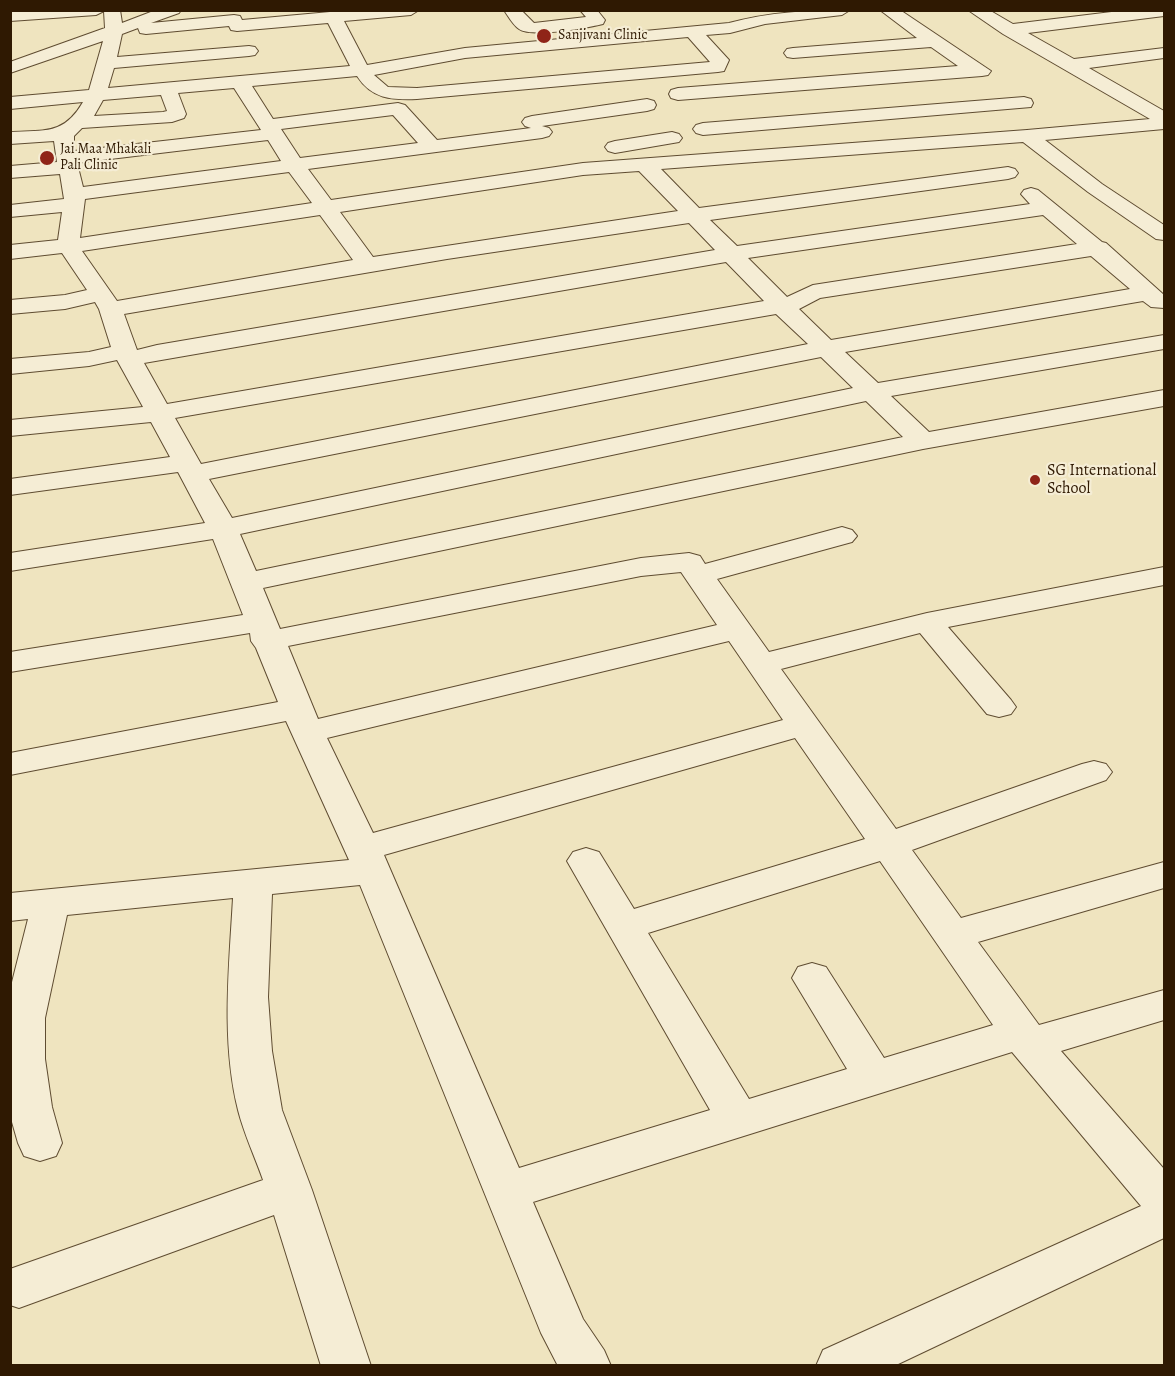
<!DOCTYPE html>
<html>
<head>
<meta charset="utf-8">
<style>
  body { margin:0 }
  #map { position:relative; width:1175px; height:1376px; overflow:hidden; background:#efe4bf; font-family:Alegreya,serif }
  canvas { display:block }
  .frame { position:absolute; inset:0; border:12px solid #2f1902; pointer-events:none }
</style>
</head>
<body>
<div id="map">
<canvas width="1175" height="1376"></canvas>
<div class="frame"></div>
</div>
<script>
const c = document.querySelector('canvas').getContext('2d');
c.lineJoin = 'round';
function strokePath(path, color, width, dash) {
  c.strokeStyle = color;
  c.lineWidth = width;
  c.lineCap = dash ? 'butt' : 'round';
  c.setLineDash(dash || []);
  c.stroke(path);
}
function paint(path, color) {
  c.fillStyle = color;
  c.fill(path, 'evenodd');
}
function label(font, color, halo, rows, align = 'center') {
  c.font = font + ' Alegreya,serif';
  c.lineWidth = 4.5;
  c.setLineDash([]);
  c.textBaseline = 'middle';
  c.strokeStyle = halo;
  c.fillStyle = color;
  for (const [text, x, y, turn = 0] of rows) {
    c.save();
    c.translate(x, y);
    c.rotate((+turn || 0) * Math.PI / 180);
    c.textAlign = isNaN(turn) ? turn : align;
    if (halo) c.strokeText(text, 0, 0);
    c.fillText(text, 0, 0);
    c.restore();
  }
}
const minor = new Path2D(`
  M 18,10 L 120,10 L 122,23 L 156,10 L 181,10 L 179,13 L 151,23 L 234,15 L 240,16 L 242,20 L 352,10 L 419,10 L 411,15 L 344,21 L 367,65 L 465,48 L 729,23 C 770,12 808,10 850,10 L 842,15 L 765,24 L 730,33 L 706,35 L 729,60 L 724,71 L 718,72 L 417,99 C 391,100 372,99 357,76 L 252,86 L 273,119 L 398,103 L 405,105 L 437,140 L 531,128 L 525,126 L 522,122 L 525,118 L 532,116 L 647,99 L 654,101 L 656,105 L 654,109 L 647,111 L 542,126 L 549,128 L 552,132 L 549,136 L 542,138 L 308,169 L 331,200 L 583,163 L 1027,130 L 1150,119 L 1003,34 L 968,10 L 989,10 L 1013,24 L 1128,10 L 1164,10 L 1164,16 L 1028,33 L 1074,59 L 1164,48 L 1164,58 L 1089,68 L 1164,111 L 1164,129 L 1045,140 L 1102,184 L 1164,225 L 1164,240 L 1156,239 L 1088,192 L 1023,142 L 661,169 L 699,208 L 1008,167 L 1015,169 L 1018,173 L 1015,177 L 1008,179 L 710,220 L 737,246 L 1030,204 L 1021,194 L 1024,190 L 1031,188 L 1038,190 L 1102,242 L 1106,243 L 1164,295 L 1164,308 L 1151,307 L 1143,301 L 845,352 L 878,383 L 1164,335 L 1164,349 L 891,396 L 929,432 L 1164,390 L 1164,406 L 923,449 L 263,588 L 280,629 L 641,558 L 689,553 L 700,556 L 705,564 L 842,527 L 852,530 L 857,536 L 852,542 L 717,579 L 769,652 L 927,613 L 1164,567 L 1164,585 L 948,627 L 1011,700 L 1016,707 L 1011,714 L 999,717 L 987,714 L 920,633 L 781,669 L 896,829 L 1082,764 L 1094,761 L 1106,764 L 1112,772 L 1106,780 L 912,850 L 961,918 L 1164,862 L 1164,888 L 978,942 L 1039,1025 L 1164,990 L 1164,1020 L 1061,1051 L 1164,1169 L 1164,1238 L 894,1366 L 816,1366 L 823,1350 L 1141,1206 L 1012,1052 L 533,1202 L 583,1319 L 604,1350 L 611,1366 L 558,1366 L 541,1333 L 360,885 L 272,894 L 268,997 L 272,1051 L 282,1110 L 312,1190 L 371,1366 L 321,1366 L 274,1215 L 19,1308 L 10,1305 L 10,1269 L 263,1180 C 255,1157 244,1134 238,1110 C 221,1041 229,968 233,898 L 67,915 L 45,1018 L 45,1059 L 52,1107 L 62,1143 L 56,1156 L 40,1161 L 24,1156 L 18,1143 L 10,1115 L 10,990 L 28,919 L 10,921 L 10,893 L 349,860 L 286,721 L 10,775 L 10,753 L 278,702 L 256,648 L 251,641 L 250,633 L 10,672 L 10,652 L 243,615 L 213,539 L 10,571 L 10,553 L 205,523 L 178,472 L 10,495 L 10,479 L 170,457 L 151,422 L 10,436 L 10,420 L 143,407 L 117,360 L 89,366 L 10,374 L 10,359 L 89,352 L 111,347 L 99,309 L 95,302 L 65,309 L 10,314 L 10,300 L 65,295 L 87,290 L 62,253 L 10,259 L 10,245 L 58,240 L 62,212 L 10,217 L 10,205 L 64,199 L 60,174 L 10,178 L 10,166 L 57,162 L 54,141 L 10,144 L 10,132 C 45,130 64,135 83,102 L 10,109 L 10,97 L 89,90 L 103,41 L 10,73 L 10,62 L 105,28 L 104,11 L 96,15 L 10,21 L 10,11 ZM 328,23 L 350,66 L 108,88 L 114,68 L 249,56 L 255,55 L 258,51 L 255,47 L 249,46 L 117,57 L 122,34 L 138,28 L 140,33 L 146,34 L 229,26 L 231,30 L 237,31 ZM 688,37 L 710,62 L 417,88 L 388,87 L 374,75 L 465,58 ZM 234,88 L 261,130 L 74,151 L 74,136 L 82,128 L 172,122 L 184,118 L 186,114 L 178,93 ZM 161,95 L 167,111 L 163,112 L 94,116 L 103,100 ZM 393,115 L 418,143 L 300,158 L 281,129 ZM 268,140 L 281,161 L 83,187 L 77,163 ZM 639,171 L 678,211 L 373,257 L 340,212 L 583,175 ZM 289,172 L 312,203 L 80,238 L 85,199 ZM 320,215 L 353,260 L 117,301 L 82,251 ZM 1043,215 L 1077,244 L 813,285 L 787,297 L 748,258 ZM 689,223 L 715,250 L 157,345 L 137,350 L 124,314 L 447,259 ZM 1091,256 L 1130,289 L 831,340 L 799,309 L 820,298 ZM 726,262 L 764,301 L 167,404 L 144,363 ZM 776,314 L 808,344 L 201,464 L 175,418 ZM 821,357 L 853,388 L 232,518 L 209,479 ZM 866,401 L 903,437 L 256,571 L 240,534 ZM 681,572 L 717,625 L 318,719 L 288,646 L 641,576 ZM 729,641 L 783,720 L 373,833 L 327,738 ZM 795,738 L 865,839 L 634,909 L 599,852 L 586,848 L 573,852 L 567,861 L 710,1110 L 519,1168 L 384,855 ZM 880,861 L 993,1025 L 884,1058 L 826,967 L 812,963 L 798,967 L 792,978 L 847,1069 L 749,1099 L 648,933 Z
  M 504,10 L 521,10 L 534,23 L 586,17 L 580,10 L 597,10 L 605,20 L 603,24 C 587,28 532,38 519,29 C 513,25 508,16 504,10 Z
  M 880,10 L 900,10 L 991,71 L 988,75 L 982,76 L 678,100 L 671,98 L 669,94 L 671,90 L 678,88 L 958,66 L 931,47 L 793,58 L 787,57 L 784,53 L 787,49 L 793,48 L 917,38 Z
  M 1024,97 L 1031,99 L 1033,103 L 1031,107 L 703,135 L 696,133 L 693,129 L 696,125 L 703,123 Z
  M 672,132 L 679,134 L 682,138 L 679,142 L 615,153 L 608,151 L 605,147 L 608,143 L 615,141 Z`);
strokePath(minor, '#5f4c31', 2);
paint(minor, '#f5edd5');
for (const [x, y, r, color] of [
  [544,36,8,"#8f2418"],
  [47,158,8,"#8f2418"],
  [1035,480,6,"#8f2418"]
]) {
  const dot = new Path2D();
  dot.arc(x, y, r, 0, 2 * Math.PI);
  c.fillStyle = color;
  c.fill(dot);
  strokePath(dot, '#f5edd5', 2);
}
label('14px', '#2f1902', '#f5edd5', [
  ["Sanjivani Clinic",558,36],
  ["Jai Maa Mhakali",60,150],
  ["Pali Clinic",60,166]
], 'left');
label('16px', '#2f1902', '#f5edd5', [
  ["SG International",1047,471],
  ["School",1047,489]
], 'left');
</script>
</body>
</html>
